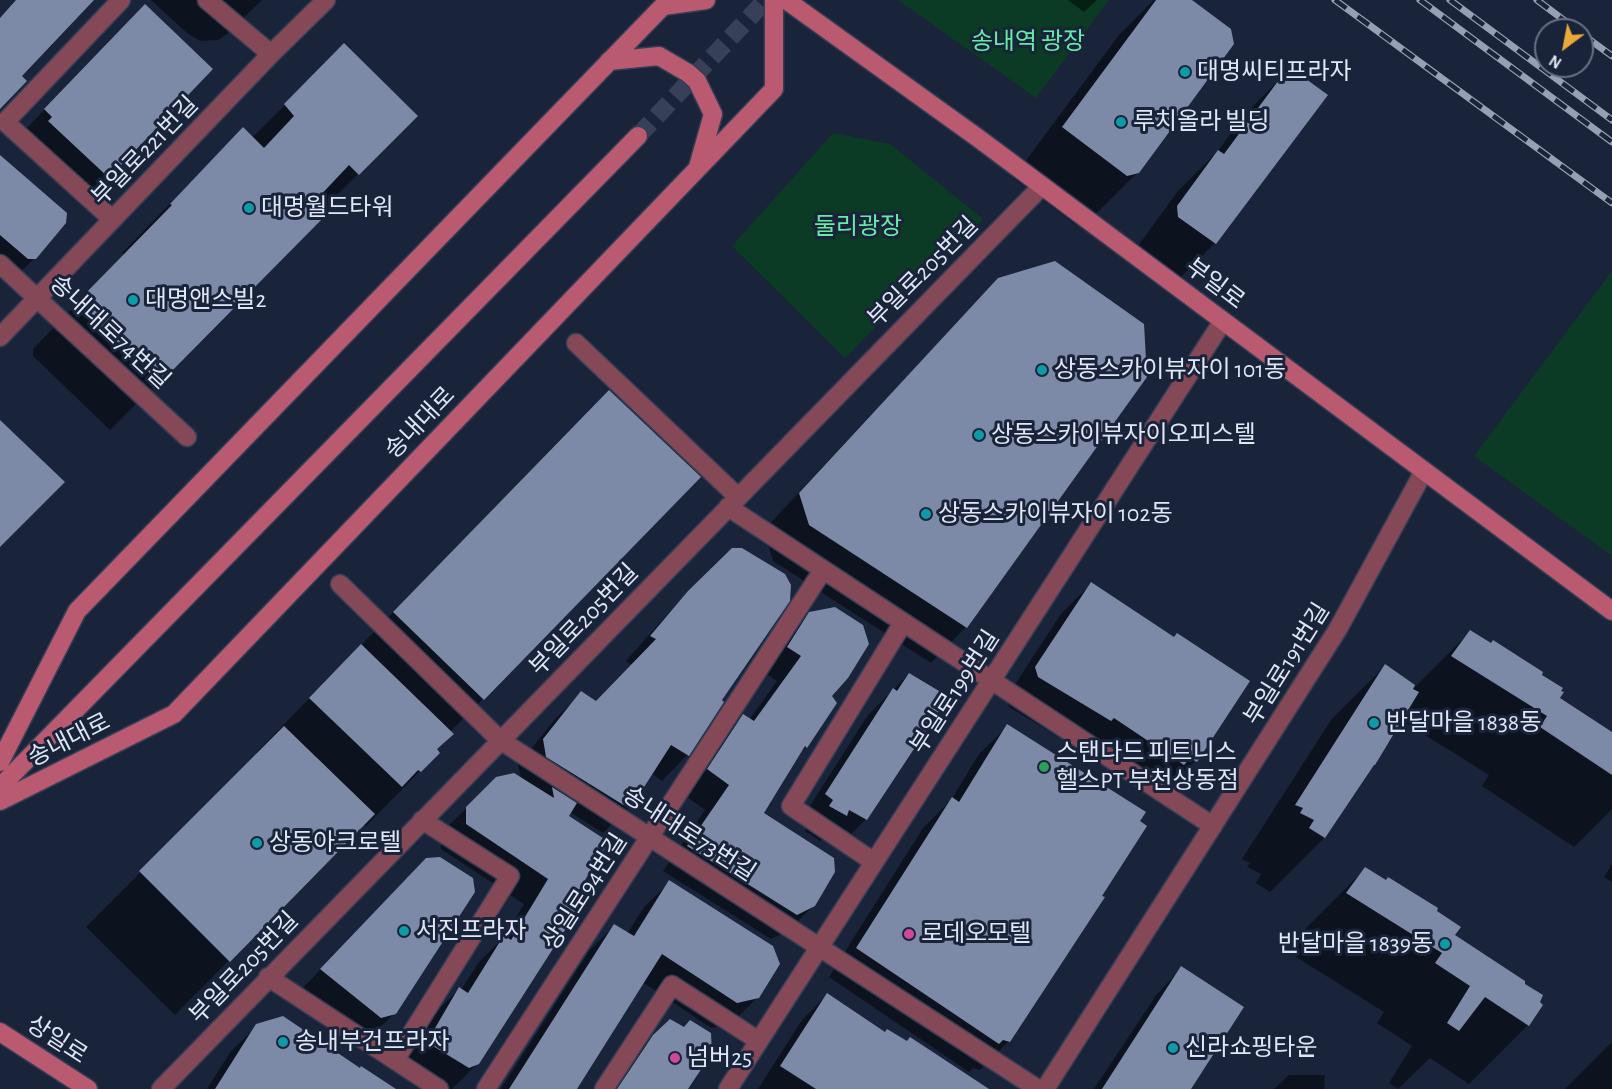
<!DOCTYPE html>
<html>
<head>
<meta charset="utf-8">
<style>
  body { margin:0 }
  #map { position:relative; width:1612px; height:1089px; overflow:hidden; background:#19233a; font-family:"Alegreya Sans",sans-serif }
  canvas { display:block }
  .north { position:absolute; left:1534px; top:18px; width:60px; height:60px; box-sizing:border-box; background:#19233a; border:2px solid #687185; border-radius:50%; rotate:212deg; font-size:16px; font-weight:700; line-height:24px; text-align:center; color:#dfe6f6 }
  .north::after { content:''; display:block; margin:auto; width:21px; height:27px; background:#eba93a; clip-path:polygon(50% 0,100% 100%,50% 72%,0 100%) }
</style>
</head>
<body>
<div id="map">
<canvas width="1612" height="1089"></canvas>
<div class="north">N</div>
</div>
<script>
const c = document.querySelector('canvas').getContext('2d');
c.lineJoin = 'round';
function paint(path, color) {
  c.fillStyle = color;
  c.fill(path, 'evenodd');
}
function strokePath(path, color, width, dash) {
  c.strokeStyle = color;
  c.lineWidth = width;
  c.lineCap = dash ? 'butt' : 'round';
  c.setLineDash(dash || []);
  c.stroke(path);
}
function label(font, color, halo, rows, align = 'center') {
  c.font = font + ' "Alegreya Sans","Noto Sans KR",sans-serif';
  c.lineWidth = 6;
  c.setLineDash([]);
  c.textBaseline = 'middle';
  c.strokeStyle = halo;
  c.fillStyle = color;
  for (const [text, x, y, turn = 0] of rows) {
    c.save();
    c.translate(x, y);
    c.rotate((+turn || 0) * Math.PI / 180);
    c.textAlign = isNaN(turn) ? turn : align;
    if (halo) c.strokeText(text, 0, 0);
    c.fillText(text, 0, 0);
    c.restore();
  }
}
paint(new Path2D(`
  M 898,0 L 1109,0 L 1036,98 Z
  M 833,133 L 890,144 L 983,219 L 845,358 L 732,246 Z
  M 1612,271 L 1612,556 L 1474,456 Z`), '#0c3b25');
paint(new Path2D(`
  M 151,0 L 262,0 L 226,35 L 218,40 L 200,41 L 187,33 Z
  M 1068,0 L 1097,0 L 1084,12 Z
  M 1154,0 L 1190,0 L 1138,172 L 1087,223 L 1076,225 L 1013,178 L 1119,35 Z
  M 126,25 L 211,69 L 88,196 L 26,129 Z
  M 345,45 L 416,116 L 323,209 L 326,213 L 110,430 L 33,356 L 33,349 L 124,255 L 122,253 L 243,129 L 252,138 Z
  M 1285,74 L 1215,243 L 1176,282 L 1138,246 L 1178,191 L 1217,152 L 1245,114 Z
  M 0,157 L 35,258 L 15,277 L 0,271 Z
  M 999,279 L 1146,377 L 966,627 L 931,663 L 773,561 L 764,530 L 963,316 Z
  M 555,446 L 483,699 L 450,732 L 436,749 L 438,753 L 420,771 L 366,826 L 363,824 L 175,1015 L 86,927 L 257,755 L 256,753 Z
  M 733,549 L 719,701 L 722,702 L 687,755 L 662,781 L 651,773 L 628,808 L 603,833 L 570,812 L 567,816 L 573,897 L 478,1063 L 452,1089 L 437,1089 L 406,1061 L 434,1014 L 459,989 L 461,990 L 479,962 L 504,937 L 524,904 L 441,849 L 441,833 L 497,778 L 521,779 L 518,765 L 556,718 L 582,693 L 596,703 L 632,665 L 626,661 L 663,619 Z
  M 1091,584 L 1174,638 L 1248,681 L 1195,761 L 1165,791 L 1083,747 L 1080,750 L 1009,707 L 1006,698 L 1061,614 Z
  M 810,613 L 830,696 L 806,747 L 796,757 L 762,814 L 814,905 L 788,931 L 771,939 L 663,871 L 705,810 L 683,794 L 718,741 L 743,716 L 749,720 L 777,681 L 763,672 L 784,639 Z
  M 1470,632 L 1540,675 L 1558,699 L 1612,734 L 1612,809 L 1574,847 L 1482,786 L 1489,775 L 1401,720 L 1324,838 L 1270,892 L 1256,883 L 1261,874 L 1247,867 L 1250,863 L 1242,859 L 1331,720 L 1385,666 L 1411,691 Z
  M 909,674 L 866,819 L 841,844 L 825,836 L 820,841 L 805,831 L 808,825 L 801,820 L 868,715 Z
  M 1008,726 L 1009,1041 L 980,1070 L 973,1068 L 969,1072 L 829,977 L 923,828 L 951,800 L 979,754 Z
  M 1612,864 L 1612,882 L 1604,877 Z
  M 1365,869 L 1435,912 L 1528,1025 L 1469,1084 L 1430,1058 L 1398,1089 L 1389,1083 L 1412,1046 L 1377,1023 L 1384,1012 L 1288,952 L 1306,928 Z
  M 670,882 L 758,997 L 732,1023 L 711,1028 L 642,982 L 574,1089 L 501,1089 L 589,951 L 614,926 L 627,934 L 644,907 Z
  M 401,885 L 395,1013 L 369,1038 L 296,995 Z
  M 1182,968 L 1189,1089 L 1094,1089 L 1157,994 Z
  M 827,995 L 885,1033 L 977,1089 L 758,1089 L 802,1020 Z
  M 283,1018 L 393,1089 L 207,1089 L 231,1051 L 257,1026 Z
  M 670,1020 L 687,1089 L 610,1089 L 628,1062 Z
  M 1612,1042 L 1612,1089 L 1565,1089 Z
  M 1289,1075 L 1325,1075 L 1324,1089 L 1274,1089 Z`), '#0007');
paint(new Path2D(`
  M 16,0 L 94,0 L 22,76 L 27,81 L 0,109 L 0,18 Z
  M 1156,0 L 1192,0 L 1231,29 L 1234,44 L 1139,173 L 1127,176 L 1062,127 Z
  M 145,4 L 213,69 L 109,178 L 48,121 L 52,117 L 44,109 Z
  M 344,43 L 418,116 L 359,175 L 349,165 L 316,200 L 328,213 L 160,383 L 81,307 L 81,298 L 172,205 L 170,204 L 243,127 L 264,148 L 294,116 L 284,104 Z
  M 1295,71 L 1328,95 L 1216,244 L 1178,217 L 1177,206 L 1218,150 L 1224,154 L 1284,73 Z
  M 0,155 L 67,213 L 66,223 L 36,259 L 28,259 L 0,235 Z
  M 1055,261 L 1144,324 L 1147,377 L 967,628 L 809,525 L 799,493 L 998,278 Z
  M 609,390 L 701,477 L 484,700 L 393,612 Z
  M 0,420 L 65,482 L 0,547 Z
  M 732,548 L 742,548 L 785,574 L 791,585 L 790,601 L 722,700 L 724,702 L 689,756 L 671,745 L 630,809 L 546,757 L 543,739 L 581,691 L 596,701 L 656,639 L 650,636 L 688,591 Z
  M 1091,582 L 1174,637 L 1177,633 L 1250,681 L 1197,762 L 1190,758 L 1184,765 L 1114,718 L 1111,721 L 1038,677 L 1035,667 Z
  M 835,607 L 863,625 L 869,644 L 848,678 L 832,696 L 837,703 L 807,748 L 805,746 L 764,813 L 834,858 L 835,872 L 815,906 L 797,915 L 687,846 L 729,785 L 707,769 L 743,714 L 754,721 L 801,656 L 787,647 L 809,612 Z
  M 1470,630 L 1491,643 L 1493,640 L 1543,672 L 1542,675 L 1563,688 L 1561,691 L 1564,692 L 1560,698 L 1612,732 L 1612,775 L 1540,727 L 1547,716 L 1451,656 Z
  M 361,644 L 454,734 L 437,749 L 440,753 L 421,772 L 418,770 L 402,787 L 309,698 Z
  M 1385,664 L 1415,685 L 1413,689 L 1419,692 L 1375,765 L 1374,765 L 1325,838 L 1309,828 L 1314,820 L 1300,813 L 1303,808 L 1295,805 Z
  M 909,673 L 944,694 L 937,705 L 941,708 L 867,820 L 849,810 L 847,816 L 829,806 L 833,800 L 825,794 L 893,688 L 897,691 Z
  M 1007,724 L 1146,812 L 1140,821 L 1147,826 L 1102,896 L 1105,897 L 1010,1042 L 1003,1040 L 999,1044 L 856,948 L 952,797 L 959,802 Z
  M 284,726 L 375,814 L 230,962 L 139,871 Z
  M 514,773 L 554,798 L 552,787 L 577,803 L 569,816 L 609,842 L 575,896 L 583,902 L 479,1064 L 469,1068 L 433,1046 L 431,1035 L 459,987 L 468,993 L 504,935 L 511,940 L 548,879 L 466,824 L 466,807 L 496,777 Z
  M 440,857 L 473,878 L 475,892 L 396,1014 L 381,1018 L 320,969 L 426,858 Z
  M 1365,867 L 1386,880 L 1388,877 L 1438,908 L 1437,911 L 1461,927 L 1455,935 L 1525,981 L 1525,984 L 1543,995 L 1540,1002 L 1543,1005 L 1529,1026 L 1485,997 L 1459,1031 L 1447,1023 L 1470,986 L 1435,963 L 1442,953 L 1346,893 Z
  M 669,880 L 773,946 L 780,964 L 759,998 L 737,1003 L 662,954 L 577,1089 L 509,1089 L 614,924 L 634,936 Z
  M 1181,966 L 1244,1007 L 1191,1089 L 1102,1089 Z
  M 827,993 L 885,1032 L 887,1029 L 907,1041 L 910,1037 L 989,1089 L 816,1089 L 780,1066 Z
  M 283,1016 L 360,1068 L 361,1066 L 396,1089 L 215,1089 L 256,1024 Z
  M 670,1019 L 684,1027 L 690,1020 L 711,1033 L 712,1053 L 688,1089 L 617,1089 L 653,1035 Z`), '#7d8aa7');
strokePath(new Path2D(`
  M 638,136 L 766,0`), '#374056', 18, [18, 9]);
const street = new Path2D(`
  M 207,0 L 271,54
  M 112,219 L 5,122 L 121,0
  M 0,264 L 187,437
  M 0,337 L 271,54 L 326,0
  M 576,343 L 738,497
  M 728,507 L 1213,826
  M 340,584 L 500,740 L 1038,1089
  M 874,862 L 791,806 L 903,623
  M 268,977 L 439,1089
  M 395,1060 L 510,876 L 422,820
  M 161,1089 L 1042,186
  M 486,1089 L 823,570
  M 604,1089 L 672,985 L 759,1041
  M 728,1089 L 1223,321
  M 1045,1089 L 1338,629 L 1424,471`);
const secondary = new Path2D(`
  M 786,0 L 978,138 L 1612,611
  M 609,61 L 659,56 L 688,73 L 697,81 L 713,114 L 698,167
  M 0,762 L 77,611 L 663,6 L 706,0
  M 0,787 L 638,136
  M 0,801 L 174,714 L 774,89 L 774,0
  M 0,1032 L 88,1089`);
strokePath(street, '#353e54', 21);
strokePath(secondary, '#353e54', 21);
strokePath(street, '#844856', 18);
strokePath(secondary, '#ba5a71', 18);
const rail = new Path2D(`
  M 1335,0 L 1612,203
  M 1420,0 L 1612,142
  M 1450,0 L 1612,120
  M 1537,0 L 1577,30
  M 1582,34 L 1612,56`);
strokePath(rail, '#979fb2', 7);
strokePath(rail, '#19233a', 4.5, [14]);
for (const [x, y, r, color] of [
  [1185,72,6,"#0f9aa8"],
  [1121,122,6,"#0f9aa8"],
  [249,208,6,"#0f9aa8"],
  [133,300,6,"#0f9aa8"],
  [1042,370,6,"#0f9aa8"],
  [979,435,6,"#0f9aa8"],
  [926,514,6,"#0f9aa8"],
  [1374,723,6,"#0f9aa8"],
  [1044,767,6,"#2e9e5b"],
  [257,843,6,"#0f9aa8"],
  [404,931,6,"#0f9aa8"],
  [909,934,6,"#d1479c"],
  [1445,944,6,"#0f9aa8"],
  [283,1042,6,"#0f9aa8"],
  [1173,1048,6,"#0f9aa8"],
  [675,1058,6,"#d1479c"]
]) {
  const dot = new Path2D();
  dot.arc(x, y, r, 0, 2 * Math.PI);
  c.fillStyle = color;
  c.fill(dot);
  strokePath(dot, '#19233a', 2);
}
label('24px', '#64eca7', '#19233a', [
  ["송내역 광장",1028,42],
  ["둘리광장",858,227]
]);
label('24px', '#dfe6f6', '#19233a', [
  ["대명씨티프라자",1197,72],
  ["루치올라 빌딩",1133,122],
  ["대명월드타워",261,208],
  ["대명앤스빌2",145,300],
  ["상동스카이뷰자이 101동",1054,370],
  ["상동스카이뷰자이오피스텔",991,435],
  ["상동스카이뷰자이 102동",938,514],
  ["반달마을 1838동",1386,723],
  ["스탠다드 피트니스",1056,753],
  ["헬스PT 부천상동점",1056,781],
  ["상동아크로텔",269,843],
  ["서진프라자",416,931],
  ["로데오모텔",921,934],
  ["반달마을 1839동",1433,944,"right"],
  ["송내부건프라자",295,1042],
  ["신라쇼핑타운",1185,1048],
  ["넘버25",687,1058]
], 'left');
label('24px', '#dfe6f6', '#19233a', [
  ["부일로221번길",145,151,-46],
  ["부일로205번길",923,272,-45],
  ["부일로",1215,284,37],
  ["송내대로74번길",110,332,43],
  ["송내대로",420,423,-46],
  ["부일로205번길",584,620,-46],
  ["부일로191번길",1287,664,-58],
  ["부일로199번길",955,692,-57],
  ["송내대로",69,740,-27],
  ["송내대로73번길",689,834,33],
  ["상일로94번길",585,892,-57],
  ["부일로205번길",244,968,-46],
  ["상일로",57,1040,33]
]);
</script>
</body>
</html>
